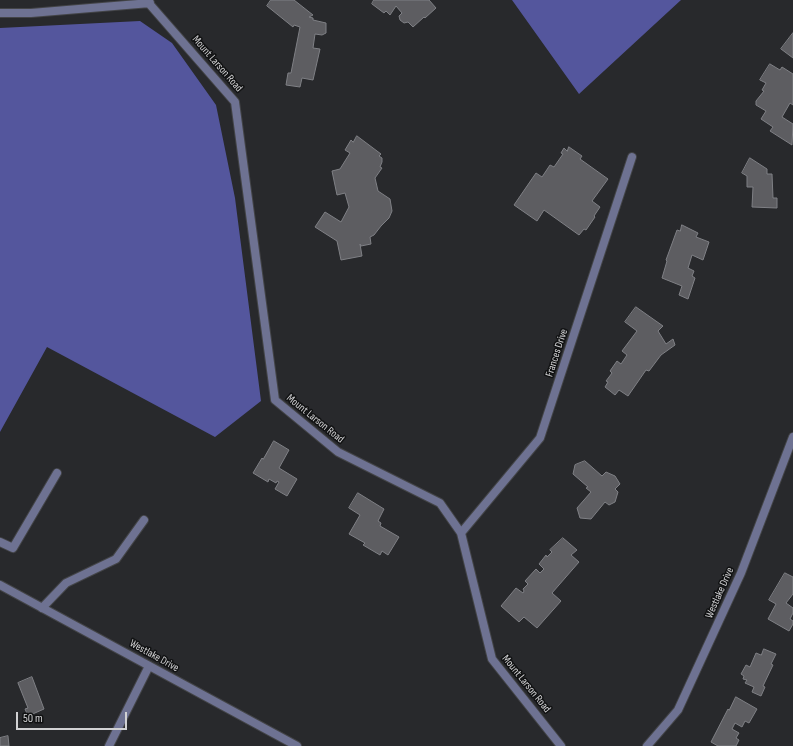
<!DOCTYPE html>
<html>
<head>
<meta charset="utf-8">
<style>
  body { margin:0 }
  #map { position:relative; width:793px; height:746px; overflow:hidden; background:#28292c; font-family:"Sofia Sans Condensed",sans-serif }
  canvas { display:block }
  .scale { position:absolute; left:16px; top:712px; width:111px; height:18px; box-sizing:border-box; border:2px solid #d1d1d3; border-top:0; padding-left:5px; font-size:12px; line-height:14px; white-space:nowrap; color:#d1d1d3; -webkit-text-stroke:3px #111213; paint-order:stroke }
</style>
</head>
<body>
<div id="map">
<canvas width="793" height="746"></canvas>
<div class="scale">50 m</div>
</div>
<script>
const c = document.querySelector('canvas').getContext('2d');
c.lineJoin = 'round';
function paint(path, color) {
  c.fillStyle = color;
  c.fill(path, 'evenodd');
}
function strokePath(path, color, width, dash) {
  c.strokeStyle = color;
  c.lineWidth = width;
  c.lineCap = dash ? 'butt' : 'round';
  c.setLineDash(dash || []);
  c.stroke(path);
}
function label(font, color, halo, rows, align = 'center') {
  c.font = font + ' "Sofia Sans Condensed",sans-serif';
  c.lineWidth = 3;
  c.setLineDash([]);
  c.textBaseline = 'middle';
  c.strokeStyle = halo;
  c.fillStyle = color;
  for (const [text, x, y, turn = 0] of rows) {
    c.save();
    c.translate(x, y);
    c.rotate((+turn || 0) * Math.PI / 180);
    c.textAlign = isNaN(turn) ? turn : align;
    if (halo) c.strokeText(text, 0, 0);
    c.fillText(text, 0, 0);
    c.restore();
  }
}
paint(new Path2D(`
  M 512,0 L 681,0 L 579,94 Z
  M 140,21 L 172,43 L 216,105 L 235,198 L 261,401 L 215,437 L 47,347 L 0,432 L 0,28 Z`), '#54569d');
const building = new Path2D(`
  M 271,0 L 294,0 L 313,15 L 309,17 L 313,18 L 313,20 L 326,23 L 326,33 L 322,35 L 315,34 L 313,48 L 320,49 L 313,80 L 302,78 L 300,87 L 286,85 L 288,73 L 291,73 L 300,27 L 294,25 L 293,27 L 267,6 Z
  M 374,0 L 429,0 L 436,8 L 425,18 L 424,17 L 413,27 L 408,22 L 404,23 L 400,20 L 399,16 L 402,13 L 396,6 L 390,15 L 386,11 L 384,13 L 372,4 Z
  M 793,33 L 793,58 L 781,49 Z
  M 770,64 L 780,70 L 782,67 L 793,74 L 793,105 L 790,103 L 782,117 L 793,124 L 792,145 L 770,131 L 773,127 L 761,119 L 766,111 L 756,105 L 756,101 L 764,91 L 762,90 L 766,83 L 760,80 Z
  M 357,136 L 381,154 L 379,156 L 382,158 L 382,162 L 380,167 L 382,168 L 375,178 L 378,191 L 390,199 L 392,211 L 389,218 L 381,226 L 374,235 L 370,237 L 371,244 L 361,246 L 360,244 L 362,256 L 341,260 L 337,241 L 315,227 L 325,212 L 341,222 L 349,207 L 345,193 L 337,195 L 332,171 L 340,169 L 350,153 L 345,150 L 351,140 L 353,142 Z
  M 569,147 L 582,156 L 580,159 L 608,179 L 592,201 L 600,207 L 594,216 L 595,217 L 586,230 L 584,229 L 579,235 L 544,210 L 537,221 L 514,205 L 536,173 L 542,177 L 550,165 L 554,167 L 563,154 L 561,153 L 564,148 L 567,151 Z
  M 750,158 L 767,169 L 767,174 L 772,174 L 773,198 L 777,198 L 777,208 L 752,207 L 753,187 L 747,187 L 747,176 L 742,173 Z
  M 682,225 L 698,233 L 696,237 L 709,242 L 703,260 L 692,255 L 688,268 L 694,271 L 692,276 L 695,278 L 688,299 L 679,295 L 682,286 L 662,278 L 667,261 L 666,260 L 677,230 L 680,231 Z
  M 636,307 L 663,326 L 658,331 L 666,344 L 673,339 L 675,345 L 661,355 L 649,371 L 646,370 L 628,396 L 619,390 L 615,395 L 605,387 L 608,382 L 606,381 L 612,373 L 610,371 L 617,361 L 621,364 L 627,355 L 622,351 L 637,331 L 625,322 Z
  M 274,441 L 289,450 L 279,468 L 297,479 L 287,496 L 275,489 L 279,482 L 277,481 L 276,483 L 269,479 L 268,482 L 253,473 L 262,458 L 263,459 Z
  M 585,461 L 602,476 L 606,472 L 615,476 L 620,484 L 615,489 L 618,492 L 615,502 L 609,505 L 605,502 L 591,519 L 580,518 L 577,508 L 591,492 L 586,488 L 588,487 L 573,474 L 575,465 Z
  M 358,493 L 384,509 L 378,521 L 381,523 L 380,526 L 399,537 L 388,555 L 382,551 L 380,555 L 363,545 L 365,543 L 349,534 L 360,515 L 349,508 Z
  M 563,538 L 577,550 L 571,555 L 579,562 L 552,593 L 561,601 L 537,628 L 524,617 L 519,622 L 501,606 L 516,588 L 523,593 L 524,591 L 523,589 L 528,584 L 525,581 L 536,569 L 540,573 L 544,569 L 539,564 L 546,555 L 547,557 L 552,552 L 550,550 Z
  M 785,573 L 793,577 L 793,594 L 786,603 L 793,608 L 793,613 L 790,619 L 793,621 L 793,624 L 789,631 L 768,619 L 776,604 L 769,600 Z
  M 764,649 L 776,654 L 771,664 L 773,665 L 763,686 L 765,687 L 761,696 L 752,692 L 754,687 L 745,683 L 747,680 L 743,679 L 744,676 L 741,674 L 746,665 L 750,667 L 756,653 L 761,655 Z
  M 32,677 L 44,709 L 28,716 L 25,709 L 28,708 L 18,683 Z
  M 736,697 L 757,709 L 749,723 L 745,721 L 742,727 L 735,723 L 732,729 L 739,733 L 736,738 L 739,740 L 736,746 L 718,746 L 711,742 L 728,709 L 729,710 Z
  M 8,736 L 9,746 L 0,746 L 0,738 Z`);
paint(building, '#5d5d61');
strokePath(building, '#7f8085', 1);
const service = new Path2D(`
  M 109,746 L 149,666`);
const minor = new Path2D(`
  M 146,0 L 235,102 L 275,400 L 338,452 L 440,503 L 461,533 L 492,659 L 561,746
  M 0,13 L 31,13 L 150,3
  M 461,533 L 540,438 L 632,157
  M 0,542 L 13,548 L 57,473
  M 42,608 L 66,583 L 116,559 L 144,520`);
const tertiary = new Path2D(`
  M 0,585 L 297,746
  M 647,746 L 678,710 L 741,573 L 793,437`);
strokePath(service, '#434447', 10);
strokePath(minor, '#434447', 10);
strokePath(tertiary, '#434447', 10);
strokePath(service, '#6e7292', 8);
strokePath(minor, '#6e7292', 8);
strokePath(tertiary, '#6e7292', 8);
label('11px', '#d1d1d3', '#111213', [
  ["Mount Larson Road",217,64,49],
  ["Frances Drive",557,353,-72],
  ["Mount Larson Road",315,419,39],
  ["Westlake Drive",720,593,-66],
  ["Westlake Drive",154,656,29],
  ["Mount Larson Road",526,684,51]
]);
</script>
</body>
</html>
